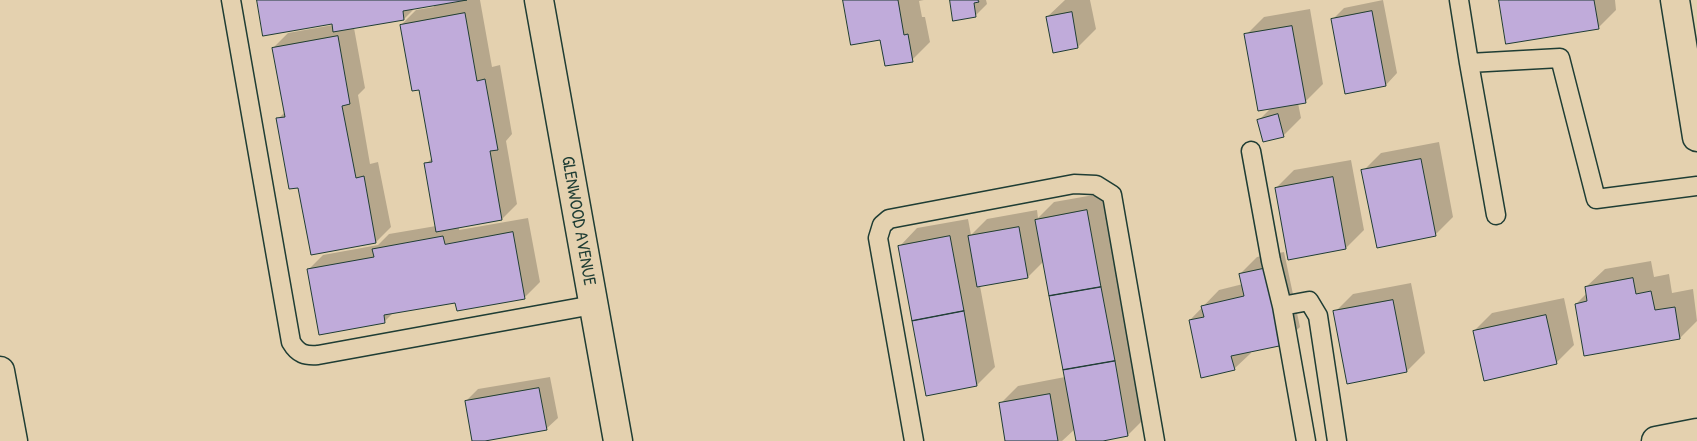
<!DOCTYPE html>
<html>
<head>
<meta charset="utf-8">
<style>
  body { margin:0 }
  canvas { display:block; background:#e4d1af }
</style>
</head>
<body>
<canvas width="1697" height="441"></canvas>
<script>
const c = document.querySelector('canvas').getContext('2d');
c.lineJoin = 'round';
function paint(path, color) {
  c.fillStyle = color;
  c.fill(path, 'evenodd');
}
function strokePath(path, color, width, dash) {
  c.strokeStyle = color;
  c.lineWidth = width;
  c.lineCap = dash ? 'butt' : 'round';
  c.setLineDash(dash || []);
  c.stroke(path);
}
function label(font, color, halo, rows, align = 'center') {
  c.font = font + ' "Patrick Hand",sans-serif';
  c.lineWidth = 4;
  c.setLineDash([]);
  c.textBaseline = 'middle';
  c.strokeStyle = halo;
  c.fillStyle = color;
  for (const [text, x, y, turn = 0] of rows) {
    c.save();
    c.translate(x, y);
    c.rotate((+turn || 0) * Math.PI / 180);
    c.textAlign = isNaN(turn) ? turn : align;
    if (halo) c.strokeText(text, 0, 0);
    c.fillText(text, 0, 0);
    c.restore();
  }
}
paint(new Path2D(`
  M 258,0 L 480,0 L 492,67 L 500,65 L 512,134 L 506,141 L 517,204 L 502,219 L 459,227 L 459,230 L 528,218 L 540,282 L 525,297 L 456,301 L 394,312 L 384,322 L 308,270 L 323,255 L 378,245 L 389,234 L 436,226 L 426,164 L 433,157 L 420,89 L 401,25 L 416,10 L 434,7 L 433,5 L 415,8 L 404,19 L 354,28 L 365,88 L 358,95 L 370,164 L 378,162 L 391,227 L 376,242 L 299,186 L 278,119 L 285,112 L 273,48 L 288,33 L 333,25 L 333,23 Z
  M 844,0 L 924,0 L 919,1 L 922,17 L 925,17 L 930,42 L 912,60 L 882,38 Z
  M 951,0 L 986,0 L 987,4 L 975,16 Z
  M 1065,0 L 1090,0 L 1096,29 L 1078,47 L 1047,17 Z
  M 1383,0 L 1397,73 L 1386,85 L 1333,19 L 1344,8 Z
  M 1500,0 L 1615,0 L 1616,10 L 1598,28 Z
  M 1310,9 L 1323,84 L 1305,102 L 1298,103 L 1301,118 L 1283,136 L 1259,120 L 1272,107 L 1246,35 L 1264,17 Z
  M 1439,142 L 1453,217 L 1435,235 L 1363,171 L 1381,153 Z
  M 1351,160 L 1364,230 L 1346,248 L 1276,188 L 1294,170 Z
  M 1105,193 L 1146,417 L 1128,435 L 1096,441 L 1077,441 L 1075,429 L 1062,441 L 1007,441 L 1000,404 L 1018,386 L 1065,377 L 1044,261 L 1028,277 L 980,286 L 995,367 L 977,385 L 899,247 L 917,228 L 968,219 L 971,235 L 987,219 L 1037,210 L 1038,218 L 1054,202 Z
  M 1284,252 L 1300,327 L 1283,343 L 1250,351 L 1251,353 L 1234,369 L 1190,320 L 1219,290 L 1243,284 L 1240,274 L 1257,257 Z
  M 1651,261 L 1654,277 L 1669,274 L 1672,293 L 1693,289 L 1697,321 L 1680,338 L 1576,304 L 1587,293 L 1586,287 L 1605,269 Z
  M 1411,283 L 1425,353 L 1407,371 L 1335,312 L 1353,294 Z
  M 1564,298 L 1574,345 L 1556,363 L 1474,331 L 1492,313 Z
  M 550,377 L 558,418 L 546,429 L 473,441 L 466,401 L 478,389 Z`), '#0003');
const building = new Path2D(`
  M 257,0 L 467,0 L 403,11 L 404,20 L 333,32 L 332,24 L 263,36 Z
  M 843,0 L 898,0 L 904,35 L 908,34 L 913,62 L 885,66 L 880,40 L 851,45 Z
  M 950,0 L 978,0 L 979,2 L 974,3 L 976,17 L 953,21 Z
  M 1499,0 L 1594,0 L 1599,29 L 1506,44 Z
  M 1372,11 L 1386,86 L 1345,94 L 1331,19 Z
  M 1072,12 L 1078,48 L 1053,53 L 1046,17 Z
  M 465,13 L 477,81 L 485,79 L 498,150 L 490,151 L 502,220 L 436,232 L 424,163 L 432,162 L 419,90 L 412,91 L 400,25 Z
  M 1292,26 L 1306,103 L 1258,111 L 1244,34 Z
  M 338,36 L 350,104 L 342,106 L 356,178 L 364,176 L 376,243 L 311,255 L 298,188 L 289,189 L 276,118 L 285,117 L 272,48 Z
  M 1278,114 L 1284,137 L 1263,142 L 1257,120 Z
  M 1421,159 L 1436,236 L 1377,248 L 1361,170 Z
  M 1333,177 L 1346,249 L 1288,260 L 1275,188 Z
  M 1087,210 L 1101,287 L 1049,296 L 1035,220 Z
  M 1019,227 L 1028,278 L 977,287 L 968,236 Z
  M 513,232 L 525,299 L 457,311 L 455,303 L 384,315 L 385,323 L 319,335 L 307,269 L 374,257 L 372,249 L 443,236 L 445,244 Z
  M 950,236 L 964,311 L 912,321 L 898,246 Z
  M 1267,268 L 1284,345 L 1231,356 L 1235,370 L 1201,378 L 1189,320 L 1204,317 L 1201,306 L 1244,296 L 1239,274 Z
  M 1633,278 L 1636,294 L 1651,291 L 1655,310 L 1675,307 L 1680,339 L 1584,356 L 1575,304 L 1587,301 L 1585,287 Z
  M 1101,287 L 1115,361 L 1063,370 L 1049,296 Z
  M 1393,300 L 1407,372 L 1347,384 L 1333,311 Z
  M 964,311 L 977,386 L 926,396 L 912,321 Z
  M 1546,315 L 1557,364 L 1484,381 L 1473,331 Z
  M 1115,361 L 1128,436 L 1103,441 L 1076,441 L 1063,370 Z
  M 539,388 L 547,430 L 485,441 L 472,441 L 465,401 Z
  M 1050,394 L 1058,441 L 1005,441 L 999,403 Z`);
paint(building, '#c0abda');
strokePath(building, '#1f3d34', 1);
const lane = new Path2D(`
  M 231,0 L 291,342 C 298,354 305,356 318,355 L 593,305
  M 1459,0 L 1469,63 L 1560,58 L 1596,199 L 1697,186
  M 1469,63 L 1496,215
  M 1251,151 L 1271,261 L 1282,306
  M 914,441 L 878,238 L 882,225 L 889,219 L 1074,184 L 1096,185 L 1112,195 L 1155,441
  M 1306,441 L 1282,306 L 1309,301 L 1318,316 L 1337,441`);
const street = new Path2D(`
  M 539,0 L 618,441
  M 0,371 L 13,441`);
const secondary = new Path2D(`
  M 1675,0 L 1697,137
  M 1656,441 L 1697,433`);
strokePath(lane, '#1f3d34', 21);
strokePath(street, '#1f3d34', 31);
strokePath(secondary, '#1f3d34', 31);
strokePath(lane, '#e4d1af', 18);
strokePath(street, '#e4d1af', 28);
strokePath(secondary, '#e4d1af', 28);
label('18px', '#1f3d34', '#e4d1af', [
  ["GLENWOOD AVENUE",578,221,80]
]);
</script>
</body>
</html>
